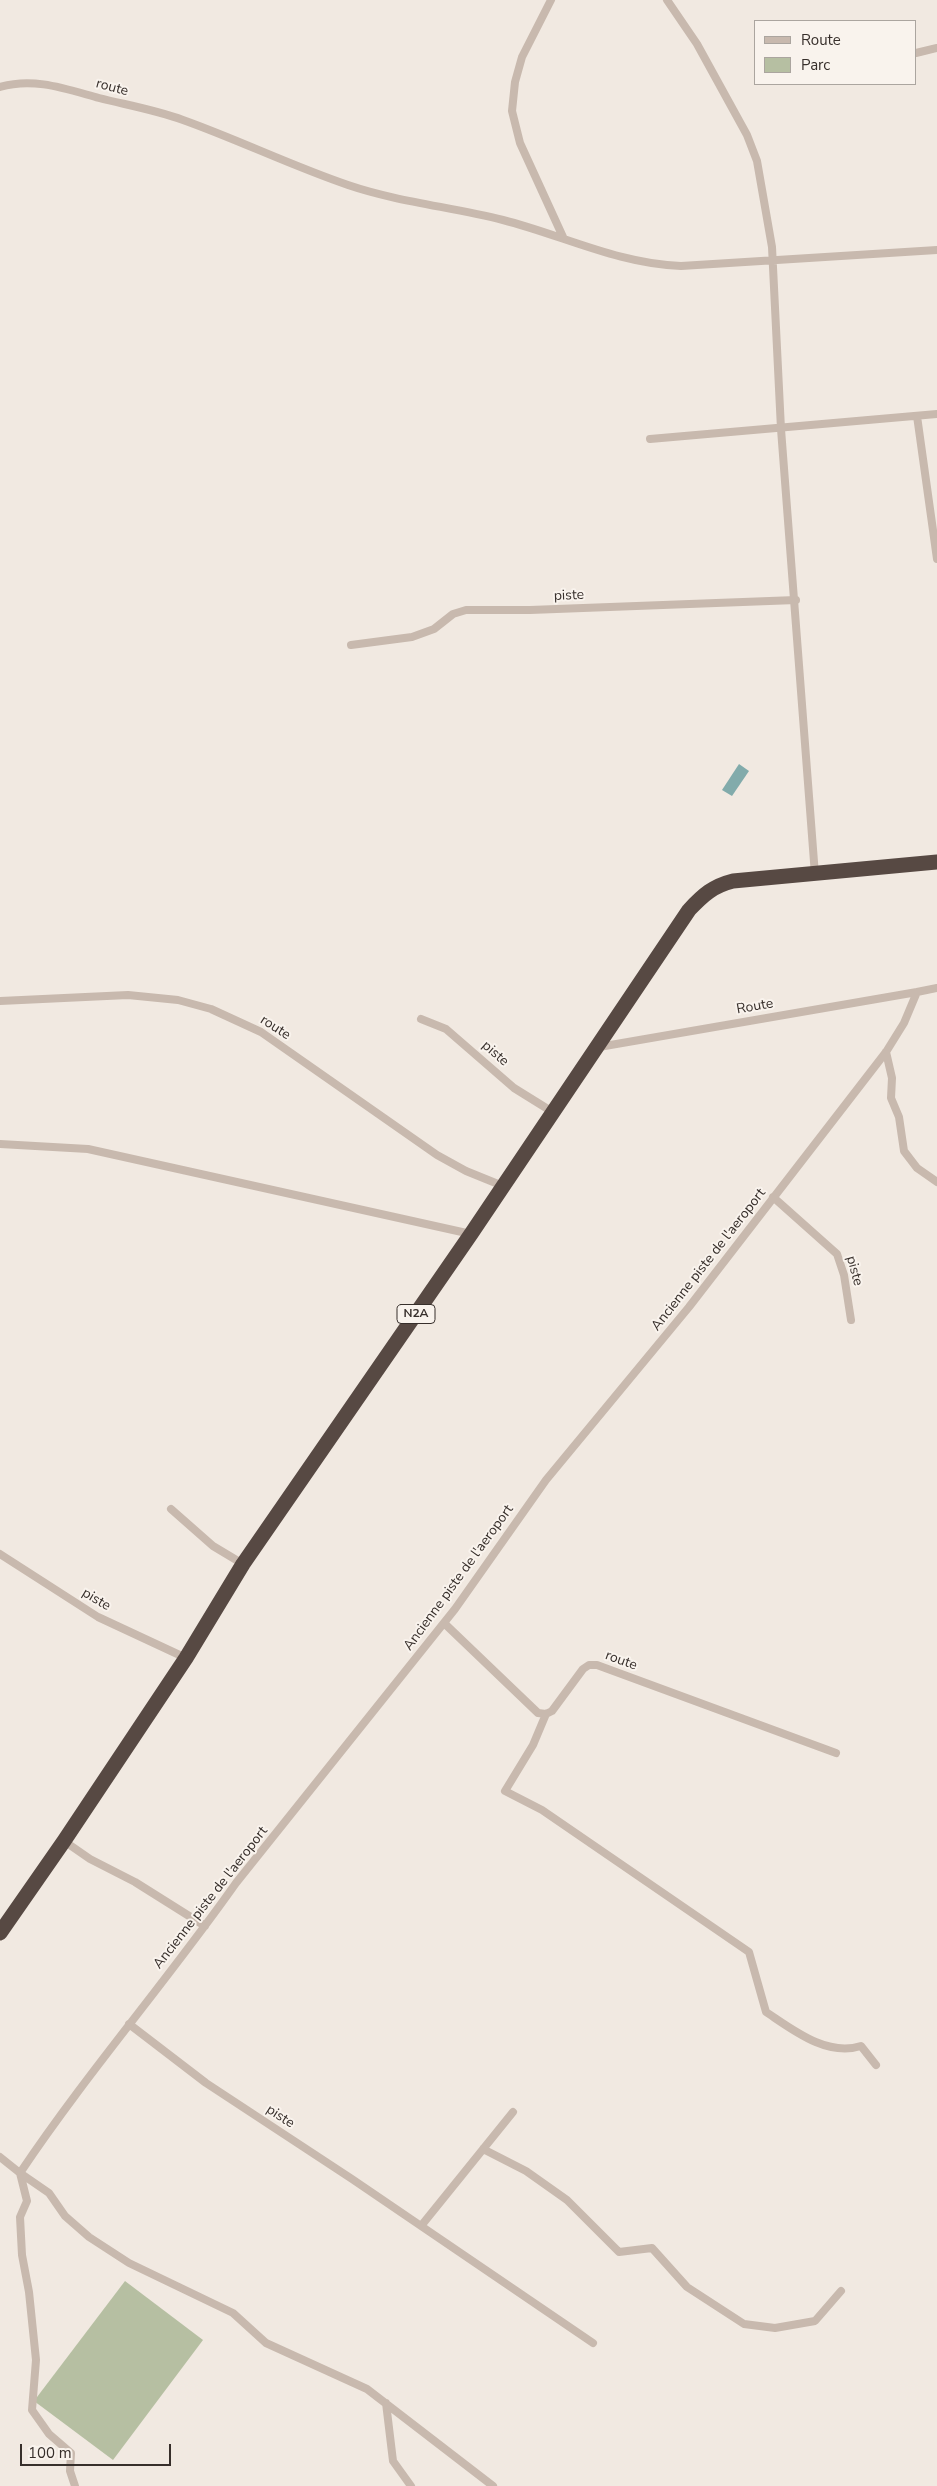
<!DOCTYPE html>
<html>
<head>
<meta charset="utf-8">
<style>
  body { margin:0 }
  #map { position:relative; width:937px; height:2486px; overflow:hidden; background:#f1e9e1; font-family:"Nunito Sans",sans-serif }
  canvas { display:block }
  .legend { position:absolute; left:754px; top:20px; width:162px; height:65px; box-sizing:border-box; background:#f9f3ed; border:1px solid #aba59f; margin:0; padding:6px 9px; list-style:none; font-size:15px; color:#372f2b }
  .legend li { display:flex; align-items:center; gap:10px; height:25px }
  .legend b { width:25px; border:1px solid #aba59f }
  .scale { position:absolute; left:20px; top:2444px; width:151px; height:22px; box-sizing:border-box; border:2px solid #372f2b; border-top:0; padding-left:6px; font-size:15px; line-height:18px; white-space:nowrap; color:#372f2b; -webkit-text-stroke:4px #f9f3ed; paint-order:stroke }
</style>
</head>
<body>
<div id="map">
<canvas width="937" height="2486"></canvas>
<ul class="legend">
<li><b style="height:6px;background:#c8b9ae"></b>Route</li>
<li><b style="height:14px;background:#b6bfa2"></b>Parc</li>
</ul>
<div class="scale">100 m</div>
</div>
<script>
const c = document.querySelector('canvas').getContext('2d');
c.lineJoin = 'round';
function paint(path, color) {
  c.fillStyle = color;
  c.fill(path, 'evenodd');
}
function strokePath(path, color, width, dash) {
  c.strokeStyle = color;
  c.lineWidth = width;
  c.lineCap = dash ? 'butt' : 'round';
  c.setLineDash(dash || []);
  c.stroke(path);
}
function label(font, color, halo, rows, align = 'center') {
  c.font = font + ' "Nunito Sans",sans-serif';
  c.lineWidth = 4;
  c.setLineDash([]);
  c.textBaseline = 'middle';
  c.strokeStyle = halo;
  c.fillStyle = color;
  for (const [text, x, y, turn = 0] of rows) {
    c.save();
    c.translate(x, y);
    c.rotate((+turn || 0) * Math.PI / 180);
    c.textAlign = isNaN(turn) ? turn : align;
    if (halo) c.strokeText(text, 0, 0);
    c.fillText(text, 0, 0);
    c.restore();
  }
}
paint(new Path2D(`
  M 125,2281 L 203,2340 L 113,2460 L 34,2401 Z`), '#b6bfa2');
paint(new Path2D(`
  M 739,764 L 749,771 L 732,796 L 722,790 Z`), '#82abab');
strokePath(new Path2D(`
  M 551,0 L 522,57 L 515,82 L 512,111 L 520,143 L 563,237
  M 667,0 L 697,44 L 747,135 L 757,161 L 772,247 L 781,429 L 815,875
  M 916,53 L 937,48
  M 0,87 C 34,77 66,89 99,98 C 127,105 156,110 183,120 C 239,140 292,166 348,185 C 398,202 452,207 503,220 C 562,235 619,264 681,266 L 937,250
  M 917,416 L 937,559
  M 650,439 L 937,414
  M 351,645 L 412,637 L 434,629 L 453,614 L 466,610 L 530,610 L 796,600
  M 0,1001 L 128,995 L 178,1000 L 211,1009 L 261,1032 L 437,1155 L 466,1171 L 503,1186
  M 421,1019 L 446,1029 L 514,1088 L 551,1111
  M 599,1047 L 917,992
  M 886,1052 L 892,1078 L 891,1098 L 899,1117 L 904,1151 L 917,1168 L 937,1182
  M 0,1144 L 88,1149 L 471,1234
  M 773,1197 L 837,1254 L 844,1275 L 851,1320
  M 171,1509 L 213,1546 L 243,1564
  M 0,1554 L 98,1617 L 186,1658
  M 444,1623 L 538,1713 L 546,1714 L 552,1711 L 583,1669 L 589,1665 L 597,1665 L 836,1753
  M 546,1714 L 533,1745 L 505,1791 L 542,1810 L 749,1952 L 766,2012 C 793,2030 827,2057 861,2046 L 876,2065
  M 64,1841 L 90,1859 L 135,1882 L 205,1926
  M 129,2024 L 206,2083 L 352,2179 L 593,2343
  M 483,2149 L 526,2171 L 567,2200 L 619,2252 L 652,2248 L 687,2287 L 744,2324 L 775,2328 L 815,2321 L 841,2291
  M 0,2157 L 20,2173 C 87,2073 167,1981 236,1883 L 455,1609 L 546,1480 L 689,1307 L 886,1052 L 904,1023 L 917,992 L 937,988
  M 20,2173 L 49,2193 L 65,2216 L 89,2237 L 129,2263 L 233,2313 L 266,2343 L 367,2389 L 493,2486
  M 20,2173 L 27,2201 L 20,2217 L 22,2255 L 29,2292 L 36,2360 L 32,2410 L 49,2434 L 71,2453 L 70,2471 L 75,2486
  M 421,2226 L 513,2112
  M 386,2403 L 393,2461 L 411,2486`), '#c8b9ae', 8);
strokePath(new Path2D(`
  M 0,1933 L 64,1841 L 186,1658 L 243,1564 L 471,1234 L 689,910 C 703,895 713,886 733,881 L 937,862`), '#574943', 15);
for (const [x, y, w] of [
  [416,1314,38]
]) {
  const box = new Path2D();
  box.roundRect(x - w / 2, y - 9.5, w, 19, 4);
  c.fillStyle = '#f9f3ed';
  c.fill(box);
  strokePath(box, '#372f2b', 1);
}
label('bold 12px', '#372f2b', null, [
  ["N2A",416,1314]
]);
label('14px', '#372f2b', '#f9f3ed', [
  ["route",112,88,15],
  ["piste",569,596,-2],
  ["Route",755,1007,-10],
  ["route",275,1028,33],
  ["piste",495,1054,41],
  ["Ancienne piste de l'aeroport",709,1260,-52],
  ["piste",854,1271,75],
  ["Ancienne piste de l'aeroport",459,1578,-54],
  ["piste",96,1600,31],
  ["route",621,1661,20],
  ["Ancienne piste de l'aeroport",211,1898,-52],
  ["piste",280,2117,33]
]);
</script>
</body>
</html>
